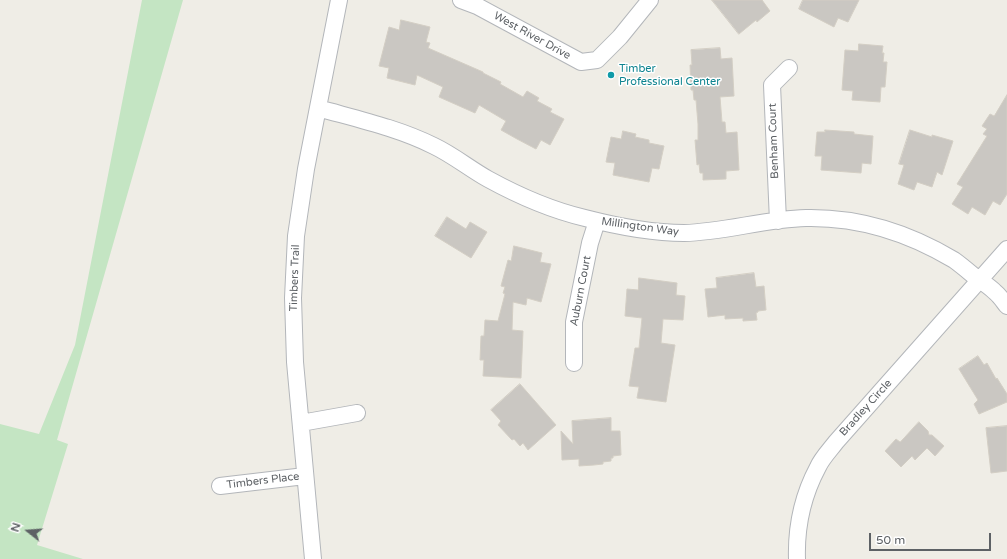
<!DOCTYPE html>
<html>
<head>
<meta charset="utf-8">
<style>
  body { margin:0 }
  #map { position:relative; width:1007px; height:559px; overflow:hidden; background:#efede6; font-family:"Varela Round",sans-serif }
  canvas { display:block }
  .north { position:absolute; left:8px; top:511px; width:40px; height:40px; -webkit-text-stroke:3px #fff; paint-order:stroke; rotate:287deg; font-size:11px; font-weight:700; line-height:16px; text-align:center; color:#5d6165 }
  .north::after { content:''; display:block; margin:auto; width:14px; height:18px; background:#5d6165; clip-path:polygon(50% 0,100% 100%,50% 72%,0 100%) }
  .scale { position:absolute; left:869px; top:533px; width:122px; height:18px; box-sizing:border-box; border:2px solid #5d6165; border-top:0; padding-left:5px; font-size:12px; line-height:14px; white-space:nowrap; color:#5d6165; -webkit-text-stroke:3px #fff; paint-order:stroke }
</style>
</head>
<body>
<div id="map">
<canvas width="1007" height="559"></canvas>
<div class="north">N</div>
<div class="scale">50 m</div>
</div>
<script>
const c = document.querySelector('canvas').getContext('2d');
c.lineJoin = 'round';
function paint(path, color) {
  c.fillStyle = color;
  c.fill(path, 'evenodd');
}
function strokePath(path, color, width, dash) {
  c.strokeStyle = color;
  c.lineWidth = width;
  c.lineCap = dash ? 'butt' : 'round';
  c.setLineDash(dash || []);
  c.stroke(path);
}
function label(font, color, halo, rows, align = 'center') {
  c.font = font + ' "Varela Round",sans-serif';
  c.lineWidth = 3;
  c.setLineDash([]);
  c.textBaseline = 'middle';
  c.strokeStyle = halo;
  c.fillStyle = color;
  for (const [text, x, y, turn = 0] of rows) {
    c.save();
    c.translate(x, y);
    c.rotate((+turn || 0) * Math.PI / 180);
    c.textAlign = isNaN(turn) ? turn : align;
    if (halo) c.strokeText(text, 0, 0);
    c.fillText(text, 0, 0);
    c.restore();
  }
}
paint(new Path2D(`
  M 142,0 L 183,0 L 57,440 L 68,444 L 37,545 L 83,559 L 0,559 L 0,424 L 39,434 L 75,345 Z`), '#c4e5c3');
const building = new Path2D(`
  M 712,0 L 762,0 L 770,11 L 757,22 L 756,20 L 739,34 Z
  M 803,0 L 859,0 L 848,22 L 838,18 L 834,27 L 799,9 Z
  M 401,20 L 430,27 L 426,42 L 430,43 L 428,48 L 483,72 L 483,73 L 501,82 L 500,84 L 523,97 L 527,91 L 539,98 L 537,101 L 552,109 L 550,112 L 564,119 L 550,145 L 541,140 L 536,149 L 517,139 L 501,130 L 506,121 L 479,105 L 475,113 L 439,97 L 443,87 L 417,75 L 415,85 L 387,78 L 389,68 L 379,66 L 389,27 L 399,30 Z
  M 859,44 L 883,46 L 882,53 L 884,53 L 883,62 L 887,62 L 885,87 L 881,87 L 880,102 L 852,100 L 853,91 L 842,90 L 845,50 L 858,51 Z
  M 720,48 L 721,59 L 732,58 L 734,96 L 720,97 L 722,122 L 725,122 L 726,133 L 737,132 L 739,170 L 726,171 L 726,179 L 703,180 L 703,173 L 700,173 L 699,164 L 697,165 L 695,140 L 698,140 L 698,124 L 696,100 L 694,100 L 693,90 L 691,90 L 690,65 L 692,65 L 691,50 Z
  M 1007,95 L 1007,194 L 1000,205 L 993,201 L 985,215 L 972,207 L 968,214 L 952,204 L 963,187 L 957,184 L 987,136 L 983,134 L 987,129 L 982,126 L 990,114 L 994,116 Z
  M 825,130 L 854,132 L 854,134 L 873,136 L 871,164 L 862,163 L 861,173 L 821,170 L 822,156 L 815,156 L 817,132 L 825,132 Z
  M 910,130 L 932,137 L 932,135 L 953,141 L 942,175 L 937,172 L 932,187 L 917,182 L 914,190 L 898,184 L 904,165 L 899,164 Z
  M 623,131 L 636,134 L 635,137 L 649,140 L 649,143 L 664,146 L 659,169 L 652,168 L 649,182 L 613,175 L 615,163 L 606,162 L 611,137 L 621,139 Z
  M 447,217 L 466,229 L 470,222 L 487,232 L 471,258 L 435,236 Z
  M 514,246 L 542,253 L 540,262 L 551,264 L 541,302 L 527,298 L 526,305 L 513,302 L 512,330 L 523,331 L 521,378 L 483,376 L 484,360 L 480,360 L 481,336 L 484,336 L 485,320 L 498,321 L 505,294 L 503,293 L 505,287 L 501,286 L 508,260 L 511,261 Z
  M 754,273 L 756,287 L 764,286 L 766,310 L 758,311 L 758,312 L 756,313 L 757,320 L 743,321 L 743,318 L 725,319 L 725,315 L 708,317 L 705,289 L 717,288 L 716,278 Z
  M 639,278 L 677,283 L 676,295 L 685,296 L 683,320 L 663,319 L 661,343 L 675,345 L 666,402 L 637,398 L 639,387 L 629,386 L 635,348 L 639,348 L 642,318 L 625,316 L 627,289 L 638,290 Z
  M 978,356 L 984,365 L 987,363 L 996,379 L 997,378 L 1007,394 L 1007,402 L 979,414 L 974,404 L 978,400 L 959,369 Z
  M 520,384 L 556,425 L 528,450 L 523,443 L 520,446 L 514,439 L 512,440 L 498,425 L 501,421 L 491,410 Z
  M 611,418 L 611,431 L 620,431 L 621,455 L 613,456 L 613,458 L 611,458 L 611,461 L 603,462 L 603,464 L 594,465 L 579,466 L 579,459 L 562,460 L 561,431 L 573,444 L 572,421 Z
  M 919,422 L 928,431 L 929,435 L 932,435 L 944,446 L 935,456 L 927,448 L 915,460 L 912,456 L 901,467 L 885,451 L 896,439 L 900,442 Z
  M 1007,426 L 1007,471 L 991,473 L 986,428 Z`);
paint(building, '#cac7c2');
strokePath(building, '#d3cec4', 1);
const minor = new Path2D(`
  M 461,0 L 477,6 L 581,62 L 597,60 L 620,37 L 650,0
  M 318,108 C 357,119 398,128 434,146 C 453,155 470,169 488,179 C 519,196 551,210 585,218 C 616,226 651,233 684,233 C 725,232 765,219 806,218 C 858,217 909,233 954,260 C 961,265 968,271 974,276 C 981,281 989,286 995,292 C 1000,296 1003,301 1007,306
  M 778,221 L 772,85 L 789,68
  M 574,363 L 574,322 L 590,243 L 597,221
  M 301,423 L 357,413
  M 220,486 L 305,476
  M 313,559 L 295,362 L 293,298 L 296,236 L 306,169 L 339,0
  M 797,559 C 796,528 803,495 818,467 C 822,458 830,450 836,442 L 1007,249`);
strokePath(minor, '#b3b6ba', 18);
strokePath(minor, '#fff', 16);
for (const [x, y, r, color] of [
  [611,75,4,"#0f9aa8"]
]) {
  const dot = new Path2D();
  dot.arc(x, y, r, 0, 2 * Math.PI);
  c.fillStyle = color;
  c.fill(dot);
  strokePath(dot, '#fff', 1.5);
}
label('11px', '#5d6165', '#fff', [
  ["West River Drive",532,36,29],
  ["Benham Court",774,141,-92],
  ["Millington Way",640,227,8],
  ["Timbers Trail",295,278,-88],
  ["Auburn Court",581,291,-79],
  ["Bradley Circle",866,408,-48],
  ["Timbers Place",263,481,-7]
]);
label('11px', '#0d838f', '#fff', [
  ["Timber",619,69],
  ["Professional Center",619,82]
], 'left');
</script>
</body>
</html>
